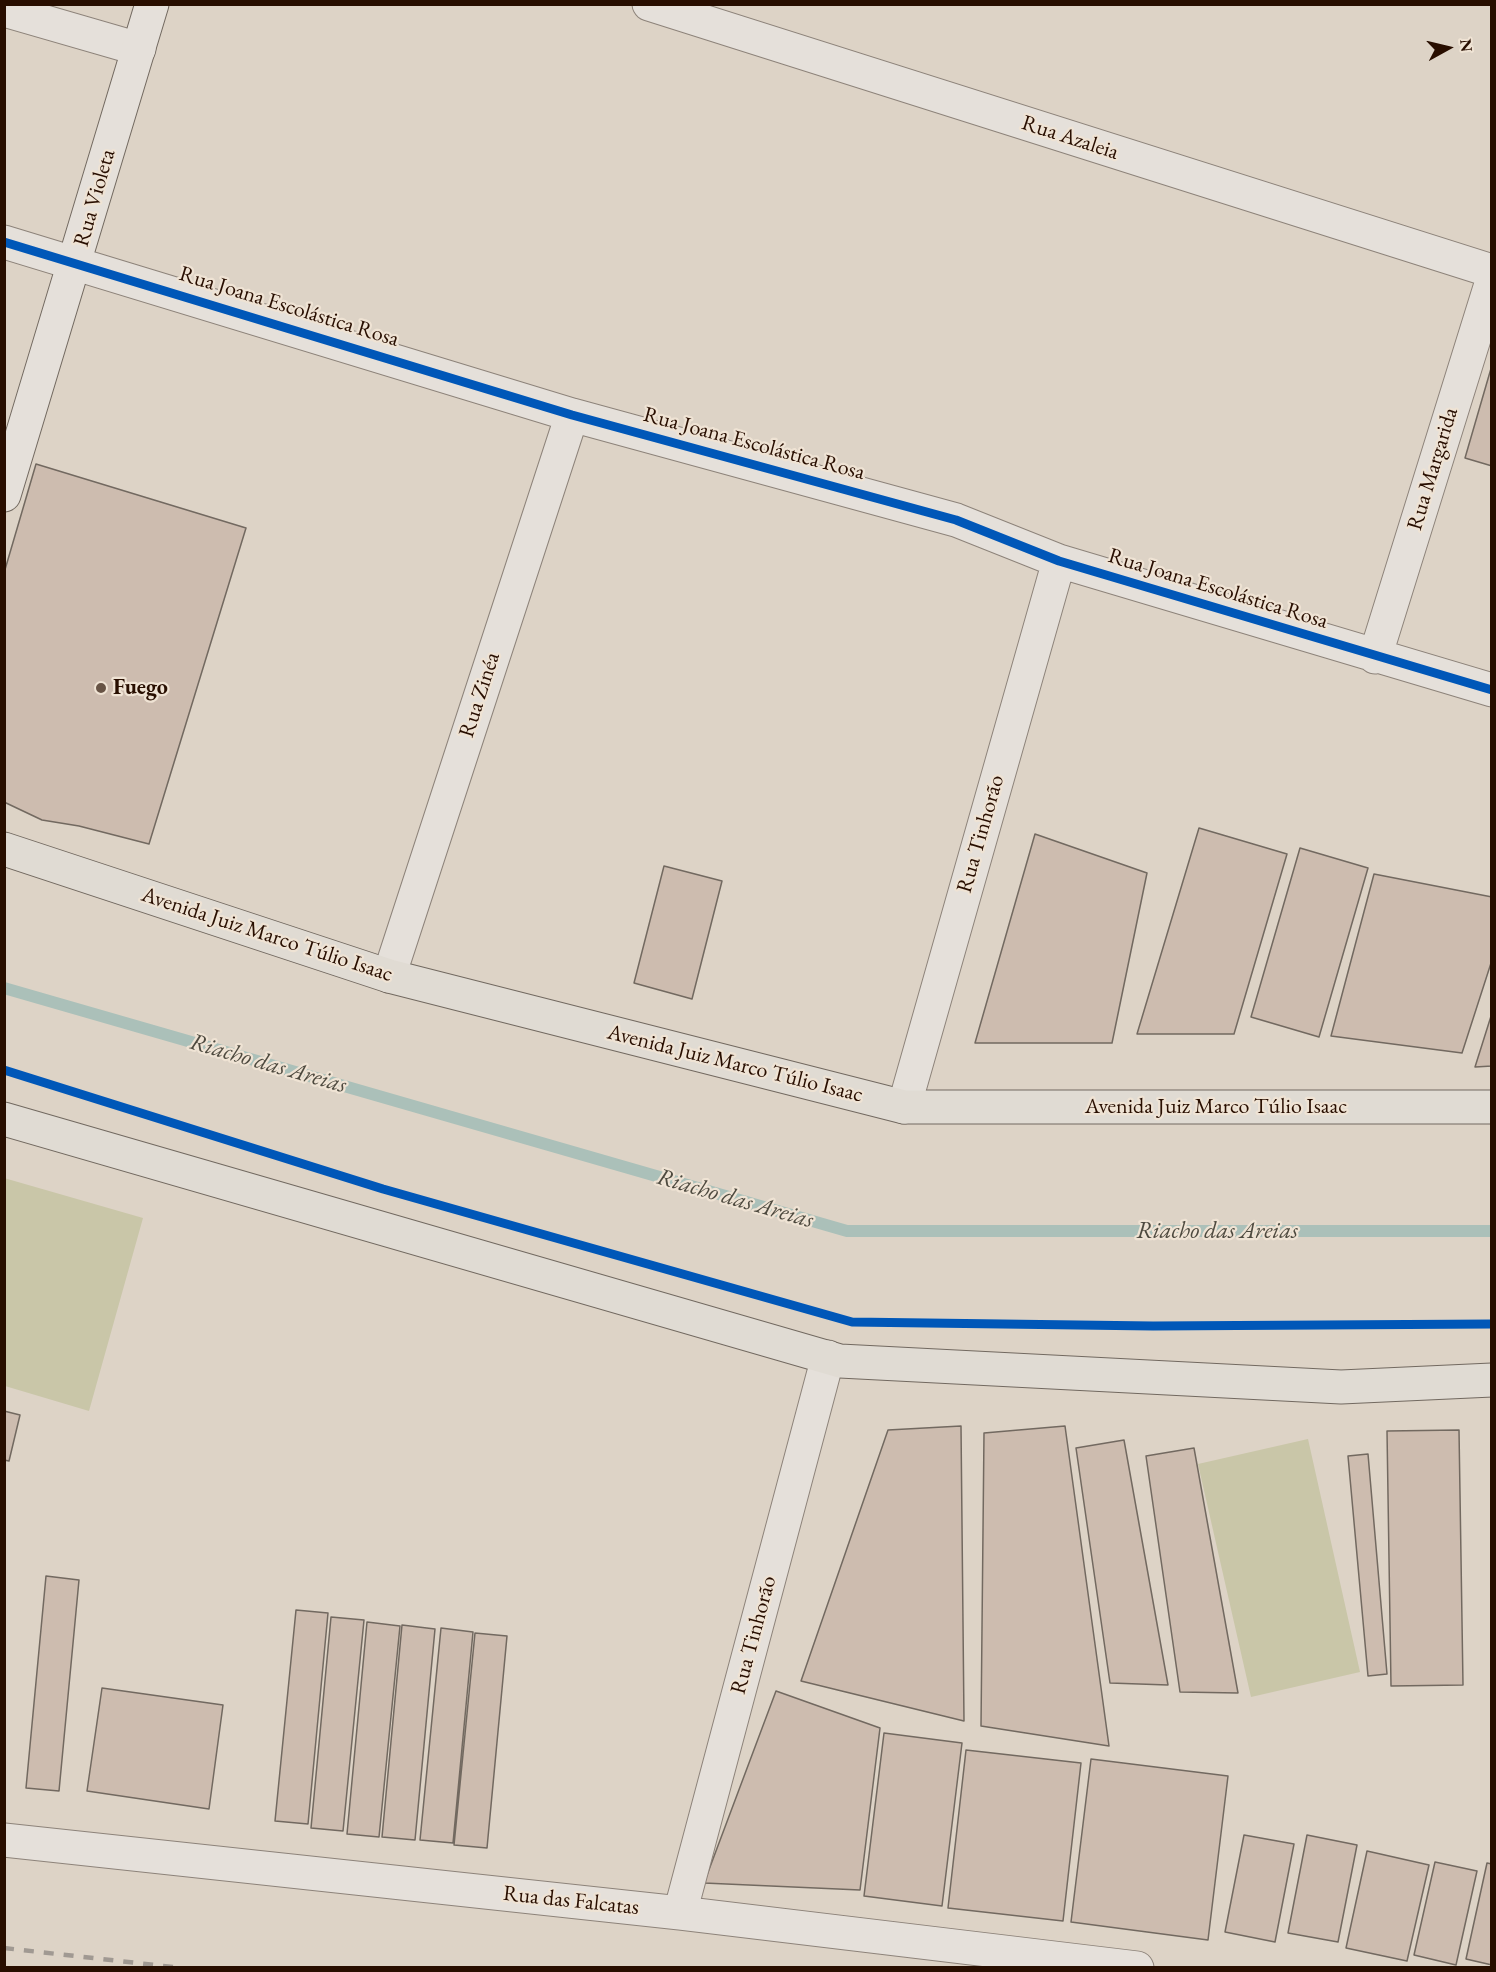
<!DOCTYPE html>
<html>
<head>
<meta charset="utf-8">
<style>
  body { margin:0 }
  #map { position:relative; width:1496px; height:1972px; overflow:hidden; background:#ddd3c6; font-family:"EB Garamond",serif }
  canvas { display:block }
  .frame { position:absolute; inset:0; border:6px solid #280e00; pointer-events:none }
  .north { position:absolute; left:1418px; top:18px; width:60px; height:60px; -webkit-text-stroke:4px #efe3d4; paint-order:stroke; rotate:82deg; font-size:16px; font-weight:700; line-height:24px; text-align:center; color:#280e00 }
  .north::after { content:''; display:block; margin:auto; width:21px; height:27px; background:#280e00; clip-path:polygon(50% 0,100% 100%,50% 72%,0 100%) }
</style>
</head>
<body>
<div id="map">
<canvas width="1496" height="1972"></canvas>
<div class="frame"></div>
<div class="north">N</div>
</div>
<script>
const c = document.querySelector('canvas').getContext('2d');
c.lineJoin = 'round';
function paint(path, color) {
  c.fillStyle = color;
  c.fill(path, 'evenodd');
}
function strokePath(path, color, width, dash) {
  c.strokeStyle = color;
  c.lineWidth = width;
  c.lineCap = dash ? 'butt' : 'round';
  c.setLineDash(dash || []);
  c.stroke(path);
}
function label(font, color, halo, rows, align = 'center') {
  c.font = font + ' "EB Garamond",serif';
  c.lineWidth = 4.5;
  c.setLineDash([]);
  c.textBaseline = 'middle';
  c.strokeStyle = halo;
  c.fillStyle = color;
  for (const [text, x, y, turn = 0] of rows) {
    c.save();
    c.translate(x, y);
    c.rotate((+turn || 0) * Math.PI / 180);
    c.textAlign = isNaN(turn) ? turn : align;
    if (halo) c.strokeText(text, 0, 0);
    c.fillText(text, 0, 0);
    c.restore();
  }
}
paint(new Path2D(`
  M 4,1178 L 143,1218 L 89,1411 L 5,1386 Z
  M 1308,1439 L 1360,1672 L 1251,1697 L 1198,1464 Z`), '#c9c6a8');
strokePath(new Path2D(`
  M 4,988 L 847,1231 L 1492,1231`), '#abc0b9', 12);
const building = new Path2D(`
  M 1492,365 L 1492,466 L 1465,458 Z
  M 36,464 L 246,528 L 149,844 L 79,826 L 42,820 L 4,802 L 4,573 Z
  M 1199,828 L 1287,854 L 1234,1034 L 1137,1034 Z
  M 1035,834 L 1147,873 L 1112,1043 L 975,1043 Z
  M 1300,848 L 1368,868 L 1319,1037 L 1251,1017 Z
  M 664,866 L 722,881 L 692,999 L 634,983 Z
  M 1374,874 L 1492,897 L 1492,960 L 1462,1053 L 1331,1036 Z
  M 1492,1013 L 1492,1066 L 1475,1067 Z
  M 4,1411 L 20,1415 L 9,1461 L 4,1460 Z
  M 961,1426 L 964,1721 L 801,1681 L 888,1430 Z
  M 1065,1426 L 1109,1746 L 981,1726 L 984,1433 Z
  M 1459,1430 L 1463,1685 L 1391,1686 L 1387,1431 Z
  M 1124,1440 L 1168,1685 L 1110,1683 L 1076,1448 Z
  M 1194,1448 L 1238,1693 L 1180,1692 L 1146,1456 Z
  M 1368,1454 L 1387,1674 L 1368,1676 L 1348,1456 Z
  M 46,1576 L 79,1580 L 59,1791 L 26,1788 Z
  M 296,1610 L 328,1613 L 308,1824 L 275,1821 Z
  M 331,1617 L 364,1620 L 343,1831 L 311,1828 Z
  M 367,1622 L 400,1626 L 379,1837 L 347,1834 Z
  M 402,1625 L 435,1629 L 415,1840 L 382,1837 Z
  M 441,1628 L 473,1632 L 453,1843 L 420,1840 Z
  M 475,1633 L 507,1636 L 487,1848 L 454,1845 Z
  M 102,1688 L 223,1705 L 209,1809 L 87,1791 Z
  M 776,1691 L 880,1728 L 860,1890 L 704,1883 Z
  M 884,1733 L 962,1743 L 942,1906 L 864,1896 Z
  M 966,1750 L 1081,1763 L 1063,1921 L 948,1908 Z
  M 1091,1759 L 1228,1776 L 1208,1940 L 1071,1922 Z
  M 1244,1835 L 1294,1844 L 1275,1942 L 1225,1932 Z
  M 1307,1835 L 1357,1845 L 1338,1942 L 1288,1933 Z
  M 1367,1851 L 1429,1865 L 1407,1961 L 1346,1948 Z
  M 1435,1862 L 1477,1871 L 1456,1965 L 1414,1955 Z
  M 1487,1863 L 1492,1864 L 1492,1965 L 1466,1959 Z`);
paint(building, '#cdbcaf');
strokePath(building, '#726960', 1.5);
const street = new Path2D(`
  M 649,4 L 1492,271
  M 4,10 L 139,49
  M 4,242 L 572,415 L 956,520 L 1059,561 L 1492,690
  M 1375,657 L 1492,281
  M 389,976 L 572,415
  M 904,1107 L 1059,561
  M 4,1840 L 680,1913 L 1137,1968
  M 680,1913 L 828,1357`);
const secondary = new Path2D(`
  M 4,495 L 152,4`);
const primary = new Path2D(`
  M 4,849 L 389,976 L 904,1107 L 1492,1107
  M 4,1119 L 840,1361 L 1341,1387 L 1492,1380`);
strokePath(street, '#8d837a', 35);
strokePath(secondary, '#726960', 35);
strokePath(primary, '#726960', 35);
strokePath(street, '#e5e0da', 33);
strokePath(secondary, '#e5e0da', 33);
strokePath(primary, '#e0dbd3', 33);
strokePath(new Path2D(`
  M 4,1948 L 181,1968`), '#a09992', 4.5, [10, 10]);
strokePath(new Path2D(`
  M 4,242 L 572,415 L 956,520 L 1059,561 L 1492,690
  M 4,1070 L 383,1189 L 852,1322 L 1153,1326 L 1492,1324`), '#0057b8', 9);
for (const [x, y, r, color] of [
  [101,688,6,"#675345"]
]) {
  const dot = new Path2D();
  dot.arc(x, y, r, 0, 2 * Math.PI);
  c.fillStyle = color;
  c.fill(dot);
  strokePath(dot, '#efe3d4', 2);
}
label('22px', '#280e00', '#efe3d4', [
  ["Rua Azaleia",1070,138,18],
  ["Rua Violeta",95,198,-74],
  ["Rua Joana Escolástica Rosa",289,307,17],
  ["Rua Joana Escolástica Rosa",754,444,15],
  ["Rua Margarida",1433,469,-73],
  ["Rua Joana Escolástica Rosa",1218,589,17],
  ["Rua Zinéa",480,695,-72],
  ["Rua Tinhorão",981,834,-74],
  ["Avenida Juiz Marco Túlio Isaac",267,935,18],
  ["Avenida Juiz Marco Túlio Isaac",735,1064,14],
  ["Avenida Juiz Marco Túlio Isaac",1216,1107],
  ["Rua Tinhorão",754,1635,-75],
  ["Rua das Falcatas",571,1901,6]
]);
label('bold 22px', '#280e00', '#efe3d4', [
  ["Fuego",113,688]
], 'left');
label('italic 24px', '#4e4a3f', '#efe3d4', [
  ["Riacho das Areias",268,1064,16],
  ["Riacho das Areias",735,1199,16],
  ["Riacho das Areias",1217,1231]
]);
</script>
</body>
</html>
